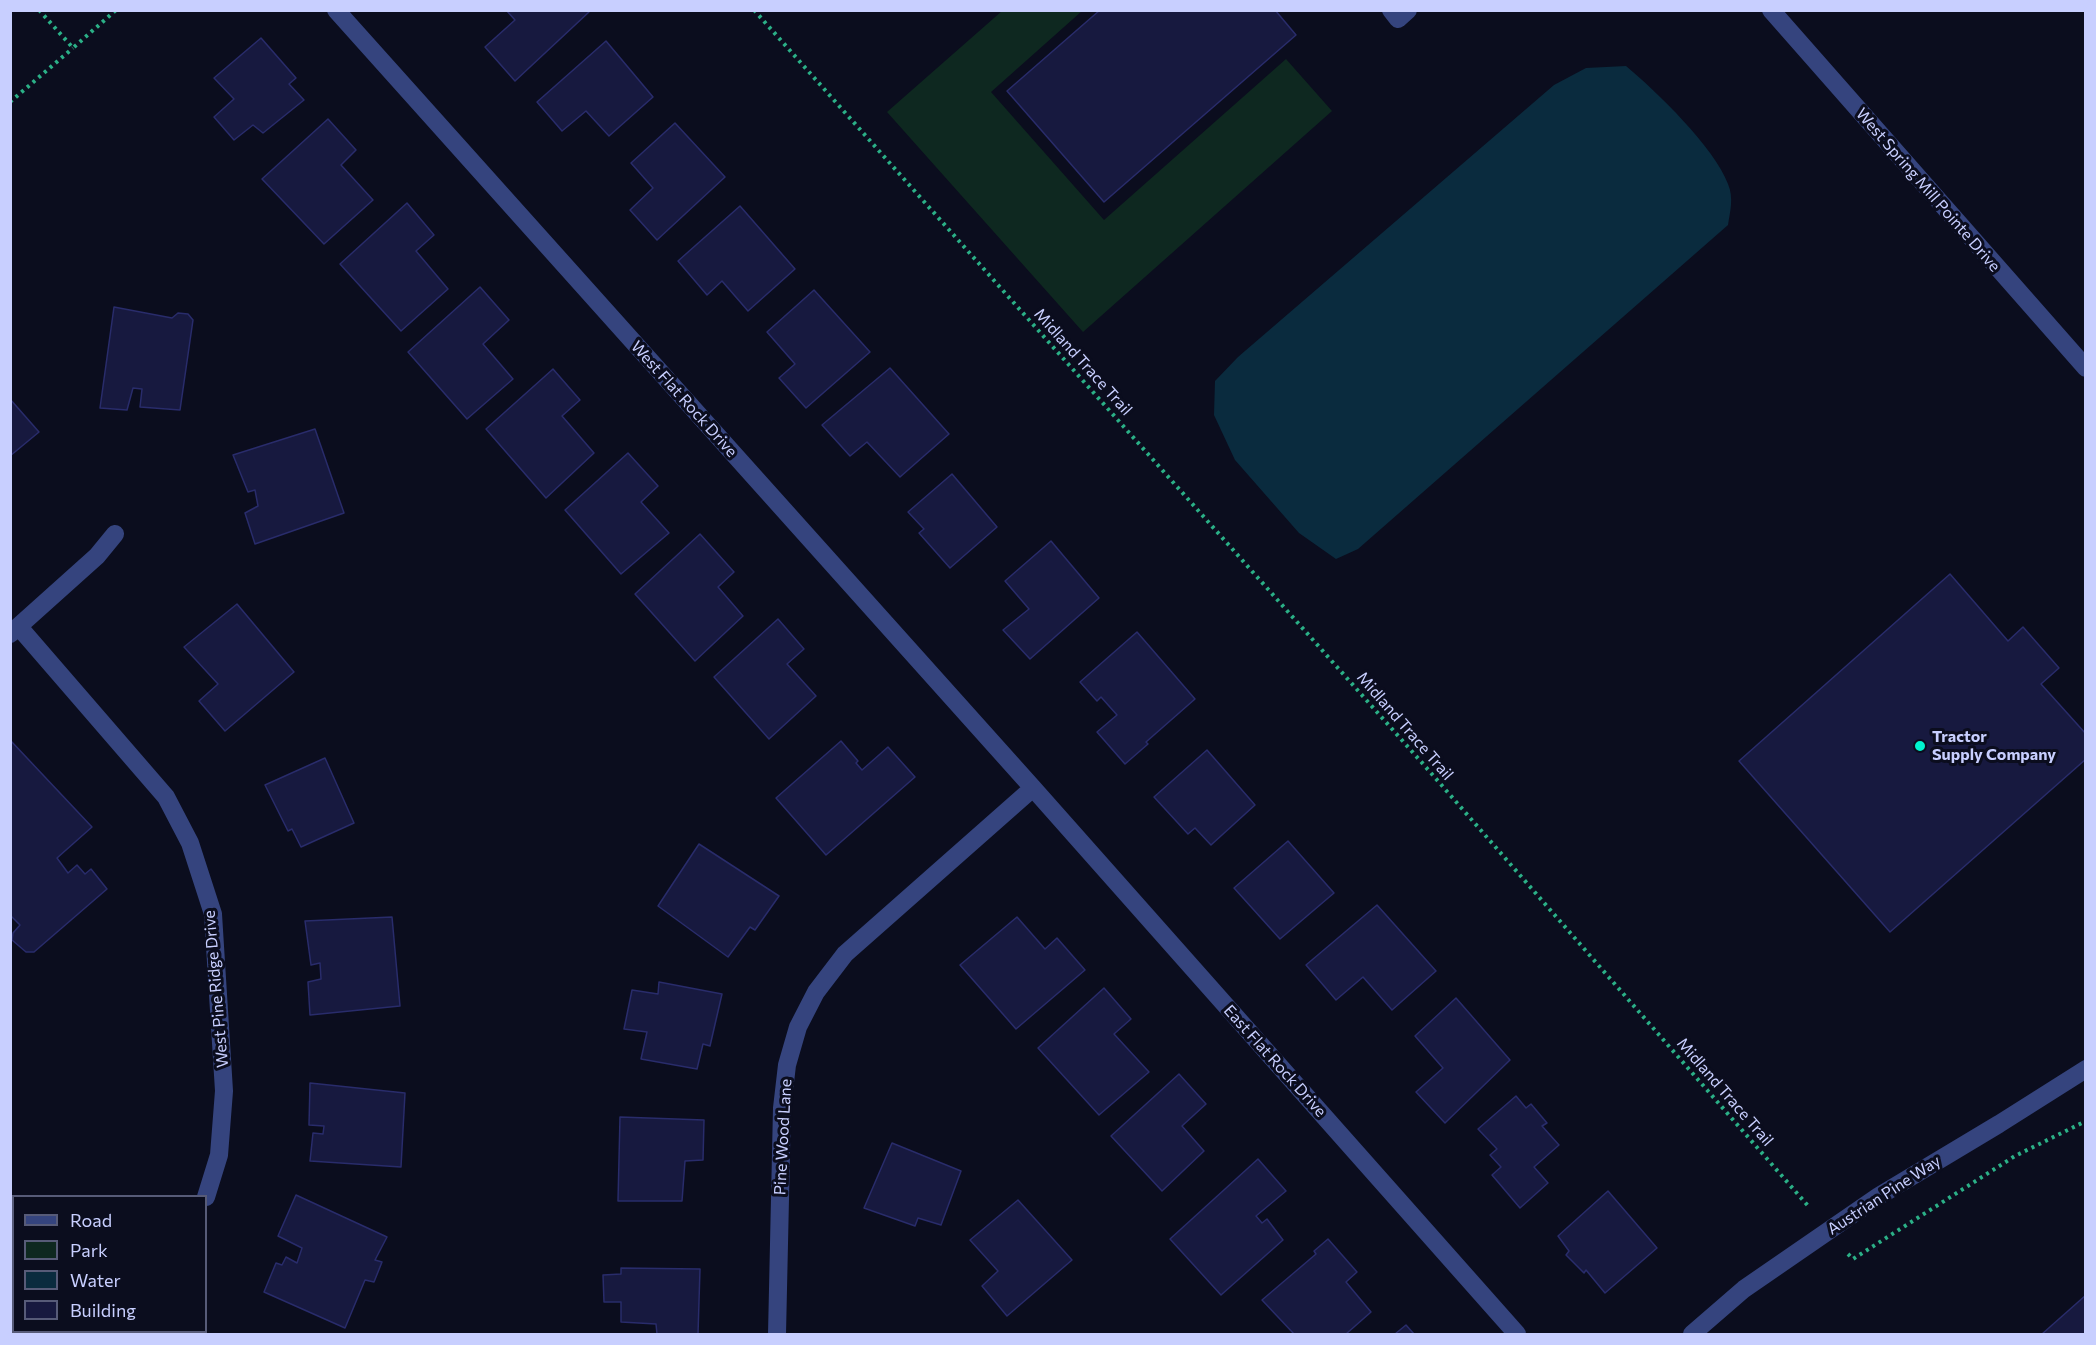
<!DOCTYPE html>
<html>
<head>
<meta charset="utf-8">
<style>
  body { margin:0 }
  #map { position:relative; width:2096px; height:1345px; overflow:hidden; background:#0b0d1e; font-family:Commissioner,sans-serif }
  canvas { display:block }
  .frame { position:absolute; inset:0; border:12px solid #c8cfff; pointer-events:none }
  .legend { position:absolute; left:12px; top:1195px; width:195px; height:138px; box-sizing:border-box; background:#0b0d1e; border:2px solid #575b78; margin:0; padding:8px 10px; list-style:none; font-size:18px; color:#c8cfff }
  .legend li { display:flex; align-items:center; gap:12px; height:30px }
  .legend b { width:30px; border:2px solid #575b78 }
</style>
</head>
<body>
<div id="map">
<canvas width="2096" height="1345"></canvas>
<div class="frame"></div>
<ul class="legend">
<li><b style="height:8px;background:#35447e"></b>Road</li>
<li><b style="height:16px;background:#0e2820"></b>Park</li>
<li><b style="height:16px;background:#0a2b3e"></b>Water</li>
<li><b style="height:16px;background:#17193f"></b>Building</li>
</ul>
</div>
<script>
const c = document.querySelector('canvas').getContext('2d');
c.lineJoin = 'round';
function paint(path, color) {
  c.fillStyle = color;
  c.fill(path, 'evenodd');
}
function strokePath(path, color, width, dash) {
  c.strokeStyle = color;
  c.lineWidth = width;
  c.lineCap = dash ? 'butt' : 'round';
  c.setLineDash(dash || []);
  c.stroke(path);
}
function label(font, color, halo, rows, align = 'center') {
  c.font = font + ' Commissioner,sans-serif';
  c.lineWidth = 6;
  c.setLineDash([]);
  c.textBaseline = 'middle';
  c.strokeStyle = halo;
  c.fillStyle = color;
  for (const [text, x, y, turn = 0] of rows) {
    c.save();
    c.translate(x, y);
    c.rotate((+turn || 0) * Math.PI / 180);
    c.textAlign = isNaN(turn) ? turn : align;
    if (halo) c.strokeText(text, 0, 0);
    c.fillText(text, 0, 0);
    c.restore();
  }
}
paint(new Path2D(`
  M 1002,11 L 1082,11 L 991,92 L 1104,220 L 1286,59 L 1332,111 L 1083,332 L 887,112 Z`), '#0e2820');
paint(new Path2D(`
  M 1626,66 C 1657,92 1714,147 1728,184 C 1734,198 1730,212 1728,225 L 1358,549 L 1336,559 L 1299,533 L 1235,460 L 1214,415 L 1215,381 L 1238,357 L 1554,85 L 1586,68 Z`), '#0a2b3e');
const building = new Path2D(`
  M 506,10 L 587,10 L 589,12 L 515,81 L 485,47 L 515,20 Z
  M 1100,10 L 1275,10 L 1296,35 L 1104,202 L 1007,91 Z
  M 261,38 L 296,78 L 289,84 L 304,100 L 263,133 L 253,125 L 234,140 L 214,117 L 234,99 L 214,78 Z
  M 606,41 L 653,97 L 609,136 L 586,111 L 562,131 L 537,102 Z
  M 328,119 L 356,150 L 341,165 L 373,200 L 324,244 L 262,179 Z
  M 675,123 L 725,177 L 657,240 L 630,210 L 653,188 L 631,163 Z
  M 407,203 L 434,235 L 416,251 L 448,289 L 401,331 L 340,264 Z
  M 740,206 L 795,269 L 748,311 L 722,281 L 707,295 L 678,261 Z
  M 480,287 L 509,320 L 483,344 L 513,379 L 467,419 L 408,352 Z
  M 814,290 L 870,352 L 806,408 L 779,378 L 795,364 L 767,332 Z
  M 114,307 L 172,318 L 178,313 L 188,314 L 193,320 L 180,410 L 140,407 L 142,389 L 133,388 L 127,410 L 100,408 Z
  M 890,368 L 949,434 L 900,477 L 867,442 L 850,456 L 822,425 Z
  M 553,369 L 580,400 L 562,416 L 594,453 L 546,498 L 486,429 Z
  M 10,399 L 39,432 L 10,456 Z
  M 315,429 L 344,513 L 255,544 L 245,513 L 258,506 L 255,490 L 248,492 L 233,455 Z
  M 628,453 L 658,486 L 641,502 L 669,533 L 621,574 L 565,510 Z
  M 952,474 L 997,527 L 950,568 L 919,533 L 924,529 L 908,512 Z
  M 700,534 L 734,572 L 718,587 L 743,616 L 695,661 L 635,594 Z
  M 1051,541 L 1099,598 L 1030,659 L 1003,630 L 1029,609 L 1005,581 Z
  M 1950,574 L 2008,641 L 2023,627 L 2059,668 L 2041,684 L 2086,734 L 2086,759 L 1890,932 L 1739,761 Z
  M 237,604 L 294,672 L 225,731 L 199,701 L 218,684 L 184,647 Z
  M 778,619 L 804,649 L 787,664 L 816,696 L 769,739 L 714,677 Z
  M 1137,632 L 1195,699 L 1146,742 L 1148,744 L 1125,764 L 1097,732 L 1117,715 L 1101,697 L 1097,701 L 1080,682 Z
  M 11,741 L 92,827 L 57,858 L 68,873 L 77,865 L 85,874 L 91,869 L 107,889 L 34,952 L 26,952 L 12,940 L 13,933 L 20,925 L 10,915 Z
  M 841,741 L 858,761 L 856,763 L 862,770 L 888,747 L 915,777 L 826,855 L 776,798 Z
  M 1207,750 L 1255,805 L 1211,845 L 1195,828 L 1188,834 L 1154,797 Z
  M 325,758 L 354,823 L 301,847 L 292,829 L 288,831 L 265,785 Z
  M 1288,841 L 1334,893 L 1280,939 L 1234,888 Z
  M 699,844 L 779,896 L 755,930 L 750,927 L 728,957 L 658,906 Z
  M 1377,905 L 1436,971 L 1392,1010 L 1363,977 L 1336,1000 L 1306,965 Z
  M 392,917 L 400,1006 L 310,1015 L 308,982 L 321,979 L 320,963 L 311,965 L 305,921 Z
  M 1017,917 L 1045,949 L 1057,938 L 1085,970 L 1016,1029 L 960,965 Z
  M 659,982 L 722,994 L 710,1046 L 703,1044 L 697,1069 L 641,1059 L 647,1032 L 624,1029 L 632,990 L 658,994 Z
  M 1104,988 L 1131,1019 L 1114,1034 L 1149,1072 L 1099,1115 L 1038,1048 Z
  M 1456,998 L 1510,1060 L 1445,1123 L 1416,1092 L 1443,1068 L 1415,1036 Z
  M 1179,1074 L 1206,1104 L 1182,1126 L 1204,1151 L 1162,1191 L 1111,1136 Z
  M 310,1083 L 405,1093 L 401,1167 L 310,1161 L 313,1133 L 323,1134 L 324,1126 L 309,1125 Z
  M 1516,1096 L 1526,1108 L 1531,1104 L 1547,1123 L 1542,1126 L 1559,1145 L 1534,1167 L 1548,1183 L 1520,1208 L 1492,1175 L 1501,1167 L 1490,1155 L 1497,1149 L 1478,1129 Z
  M 620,1117 L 704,1120 L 703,1160 L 685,1161 L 682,1201 L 618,1201 Z
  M 892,1143 L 961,1171 L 941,1225 L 918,1218 L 915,1226 L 864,1208 Z
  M 1258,1159 L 1286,1191 L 1256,1216 L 1262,1223 L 1267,1219 L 1283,1240 L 1221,1295 L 1170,1239 Z
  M 1608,1191 L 1657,1248 L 1605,1293 L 1586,1270 L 1584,1273 L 1566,1255 L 1569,1251 L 1558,1236 Z
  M 296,1195 L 387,1237 L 375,1260 L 382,1262 L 374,1282 L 365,1280 L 345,1328 L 264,1292 L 276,1263 L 282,1265 L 286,1257 L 297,1263 L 302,1248 L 278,1236 Z
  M 1018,1200 L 1072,1260 L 1007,1316 L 982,1286 L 998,1271 L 970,1240 Z
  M 1328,1239 L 1357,1272 L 1346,1282 L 1371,1312 L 1346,1334 L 1294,1334 L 1262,1300 L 1316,1254 L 1314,1251 Z
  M 621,1268 L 700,1269 L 698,1334 L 657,1334 L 656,1324 L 621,1322 L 621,1302 L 604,1302 L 603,1275 L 621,1274 Z
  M 2086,1295 L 2086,1334 L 2042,1334 Z
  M 1406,1325 L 1414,1334 L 1395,1334 Z`);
paint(building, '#17193f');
strokePath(building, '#292c6b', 1.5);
strokePath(new Path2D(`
  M 39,10 L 73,48 L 116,10
  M 754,10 L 1424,765 L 1809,1207
  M 10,102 L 73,48
  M 1848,1254 L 1853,1259 L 2015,1156 L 2086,1121`), '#2bb087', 4, [3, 4.5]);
strokePath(new Path2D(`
  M 336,10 L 1033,788 L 1517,1334
  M 1391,10 L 1398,19 L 1408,10
  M 1771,10 L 2086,368
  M 19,627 L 166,797 L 190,843 L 213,914 L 224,1091 L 219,1155 L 206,1197
  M 10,634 L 97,556 L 115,534
  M 103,1334 L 106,1332
  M 777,1334 L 782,1108 L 787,1065 L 798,1027 L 816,992 L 845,954 L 1033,788
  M 1692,1334 L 1744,1289 L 1879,1196 L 1999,1124 L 2086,1069`), '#35447e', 18);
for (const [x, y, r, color] of [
  [1920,746,6,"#00f3cf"]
]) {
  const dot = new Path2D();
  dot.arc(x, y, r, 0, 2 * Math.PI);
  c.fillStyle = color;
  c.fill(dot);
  strokePath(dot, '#0b0d1e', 2);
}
label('16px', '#c8cfff', '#0b0d1e', [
  ["West Spring Mill Pointe Drive",1928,190,49],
  ["Midland Trace Trail",1083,362,48],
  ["West Flat Rock Drive",684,399,48],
  ["Midland Trace Trail",1405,726,49],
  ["West Pine Ridge Drive",216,989,-95],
  ["East Flat Rock Drive",1275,1061,48],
  ["Midland Trace Trail",1725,1092,49],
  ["Pine Wood Lane",783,1137,-87],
  ["Austrian Pine Way",1884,1195,-33]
]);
label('bold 16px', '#c8cfff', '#0b0d1e', [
  ["Tractor",1932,737],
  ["Supply Company",1932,755]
], 'left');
</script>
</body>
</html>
